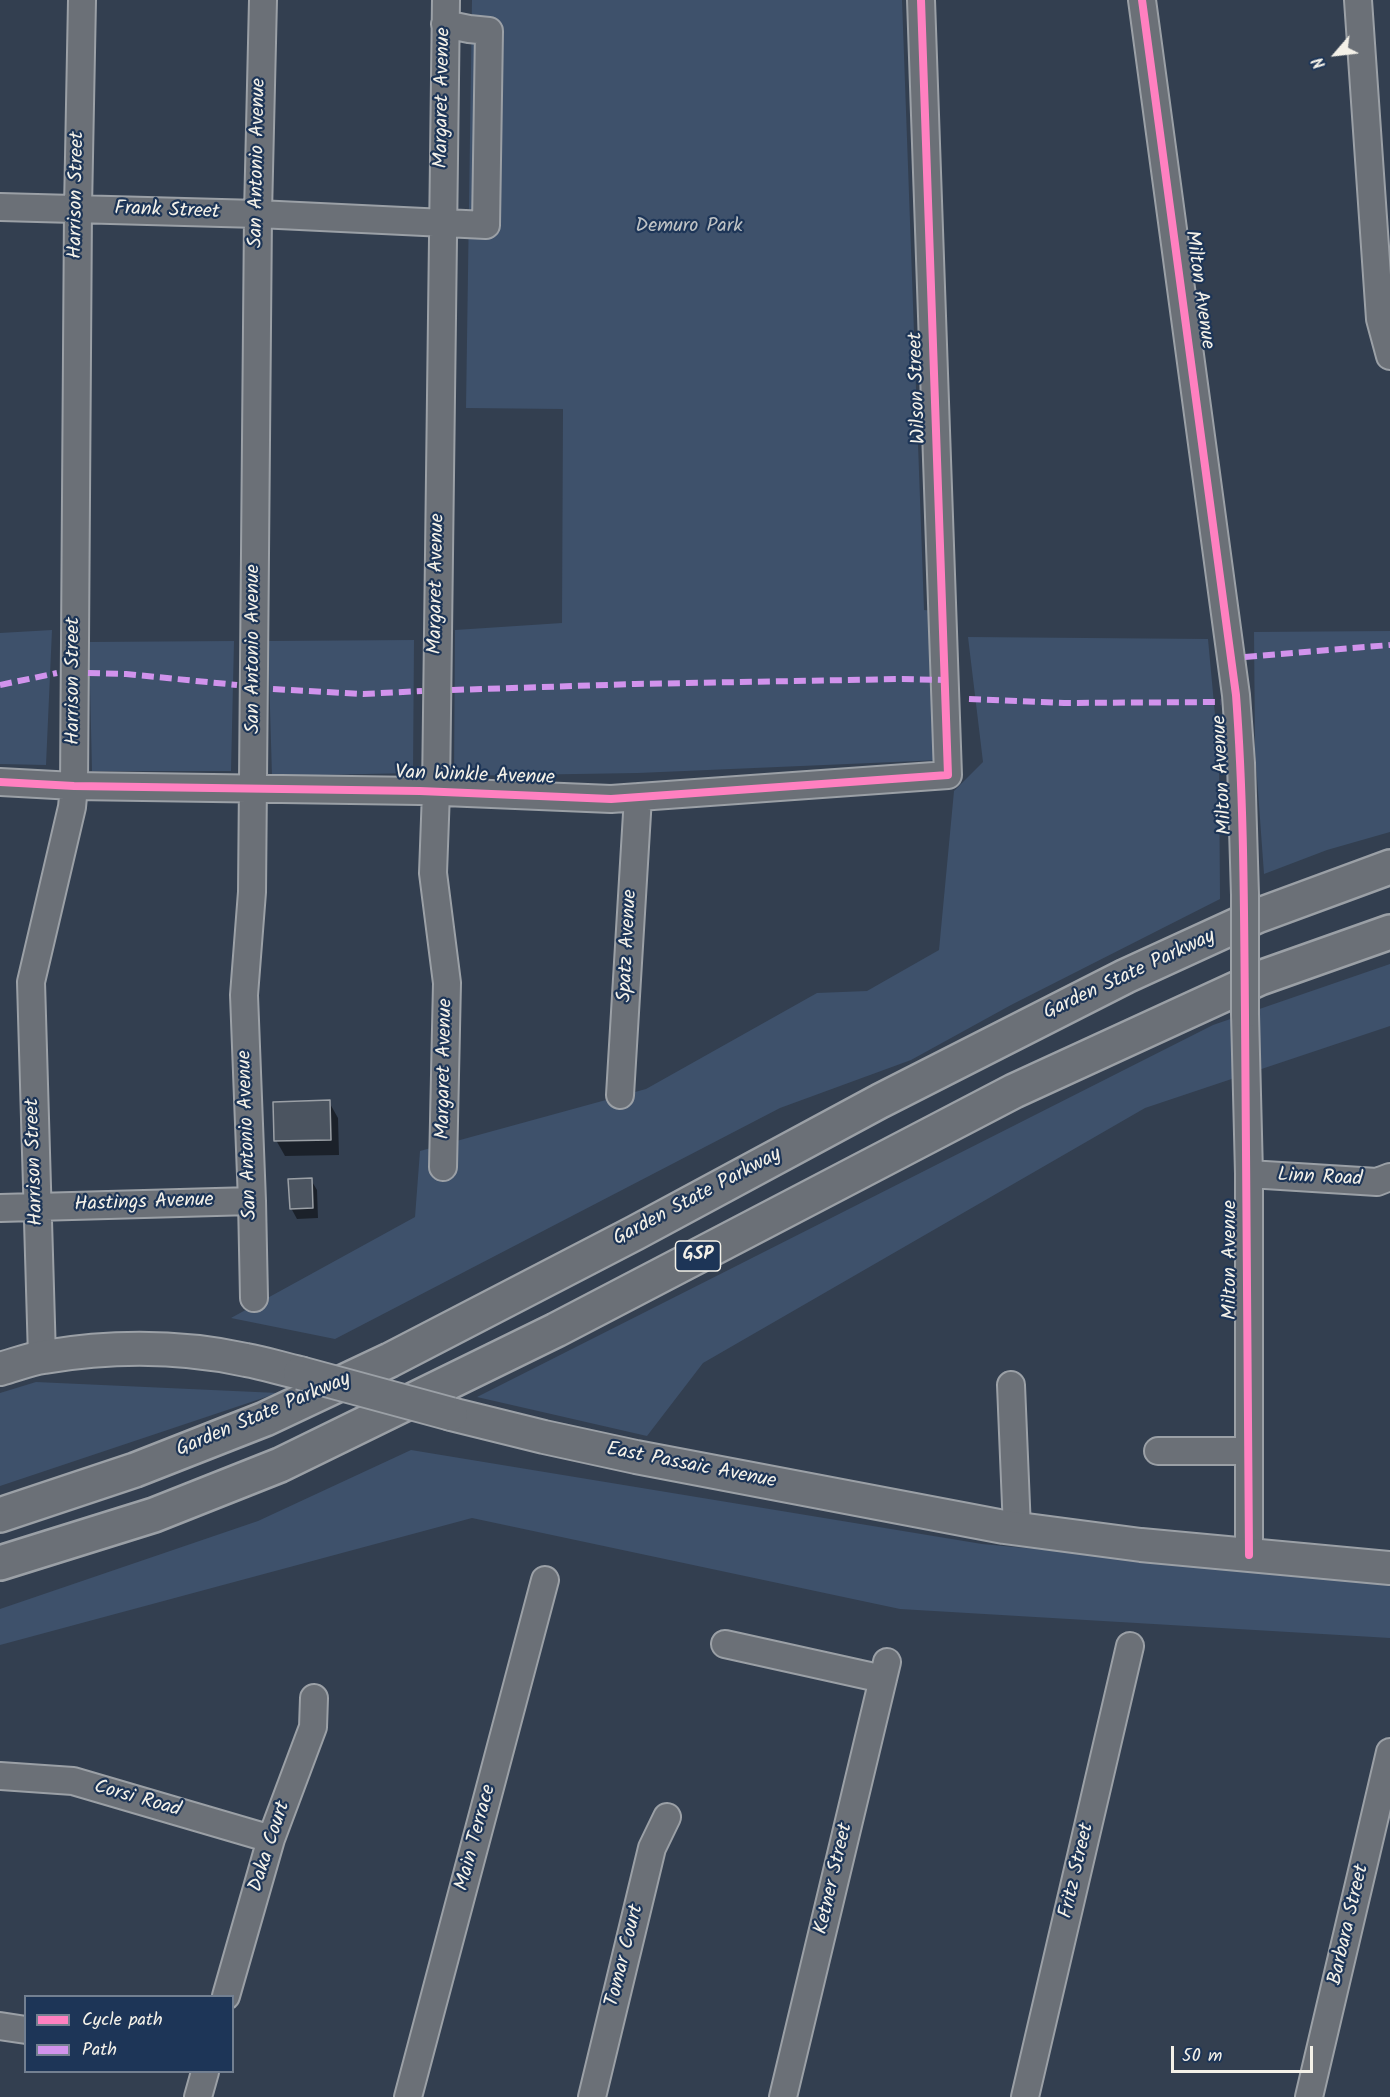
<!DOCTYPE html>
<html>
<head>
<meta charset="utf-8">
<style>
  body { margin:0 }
  #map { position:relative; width:1390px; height:2097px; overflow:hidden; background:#333f50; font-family:Kalam,sans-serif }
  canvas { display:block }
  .legend { position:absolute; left:24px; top:1995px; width:210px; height:78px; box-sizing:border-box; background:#1d3557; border:2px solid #738091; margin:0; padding:8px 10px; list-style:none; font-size:18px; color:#f4f1e8 }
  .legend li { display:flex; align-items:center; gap:12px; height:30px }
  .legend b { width:30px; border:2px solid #738091 }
  .north { position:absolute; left:1306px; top:24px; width:60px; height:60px; -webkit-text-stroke:4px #1d3557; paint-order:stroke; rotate:242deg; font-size:16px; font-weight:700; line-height:24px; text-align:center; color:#f4f1e8 }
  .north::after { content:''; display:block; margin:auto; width:21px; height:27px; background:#f4f1e8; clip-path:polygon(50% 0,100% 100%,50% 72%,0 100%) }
  .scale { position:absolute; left:1171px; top:2046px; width:142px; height:27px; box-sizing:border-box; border:3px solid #f4f1e8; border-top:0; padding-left:8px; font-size:18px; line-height:21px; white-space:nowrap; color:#f4f1e8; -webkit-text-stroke:4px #1d3557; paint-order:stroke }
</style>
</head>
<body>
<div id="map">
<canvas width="1390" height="2097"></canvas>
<ul class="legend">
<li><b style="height:8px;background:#ff80c0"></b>Cycle path</li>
<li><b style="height:8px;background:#d193ec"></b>Path</li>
</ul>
<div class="north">N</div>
<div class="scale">50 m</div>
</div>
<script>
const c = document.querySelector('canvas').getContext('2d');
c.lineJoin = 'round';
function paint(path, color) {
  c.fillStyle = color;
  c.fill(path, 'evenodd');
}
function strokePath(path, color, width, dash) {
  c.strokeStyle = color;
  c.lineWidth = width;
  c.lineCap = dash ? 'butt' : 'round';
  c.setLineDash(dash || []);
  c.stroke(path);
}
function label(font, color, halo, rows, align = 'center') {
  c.font = font + ' Kalam,sans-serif';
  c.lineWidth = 4.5;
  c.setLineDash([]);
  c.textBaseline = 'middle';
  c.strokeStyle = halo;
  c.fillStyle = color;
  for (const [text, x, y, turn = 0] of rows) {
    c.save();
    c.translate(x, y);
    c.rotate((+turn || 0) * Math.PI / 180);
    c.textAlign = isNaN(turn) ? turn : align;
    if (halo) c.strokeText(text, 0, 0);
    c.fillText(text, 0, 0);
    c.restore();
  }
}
paint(new Path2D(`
  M 472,0 L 902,0 L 924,610 L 935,611 L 941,760 L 638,773 L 454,776 L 455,630 L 562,623 L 563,409 L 466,408 Z
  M 52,630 L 46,765 L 0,764 L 0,633 Z
  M 1390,631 L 1390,832 L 1327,850 L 1264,874 L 1255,750 L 1254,632 Z
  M 968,637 L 1208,639 L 1219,758 L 1220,899 L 1011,1005 L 911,1060 L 780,1108 L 335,1339 L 231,1318 L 415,1217 L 420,1151 L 646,1089 L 817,993 L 867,991 L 939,950 L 954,791 L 983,762 Z
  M 414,640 L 413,773 L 272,776 L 268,641 Z
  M 234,641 L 231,771 L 92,771 L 89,642 Z
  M 1390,964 L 1390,1026 L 1145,1108 L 703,1363 L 647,1436 L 477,1397 L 1213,1025 Z
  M 36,1382 L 278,1393 L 0,1486 L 0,1393 Z
  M 411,1450 L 982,1544 L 1293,1573 L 1390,1583 L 1390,1638 L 900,1609 L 472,1518 L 0,1645 L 0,1609 L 258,1521 Z`), '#3e516b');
paint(new Path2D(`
  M 329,1102 L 338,1118 L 339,1155 L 285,1156 L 276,1140 Z
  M 311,1180 L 317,1190 L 318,1218 L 297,1219 L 291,1208 Z`), '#0007');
const building = new Path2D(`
  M 330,1100 L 331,1140 L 274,1141 L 273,1102 Z
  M 312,1178 L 313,1208 L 290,1209 L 288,1179 Z`);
paint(building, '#4b5460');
strokePath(building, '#9ba0a6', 1.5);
const minor = new Path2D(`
  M 1142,0 L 1236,695 L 1241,763 L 1245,895
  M 1358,0 L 1380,319 L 1390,356
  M 0,207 L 258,214 L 486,225 L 489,31 L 469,29 L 445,24
  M 0,782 L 74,786 L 420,791 L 611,799 L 948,775 L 921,0
  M 1245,1014 L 1249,1174 L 1249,1555
  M 620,1095 L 638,797
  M 443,1167 L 447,983 L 433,873 L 436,792 L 446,0
  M 1249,1174 L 1377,1182 L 1390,1177
  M 0,1208 L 252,1201
  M 254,1298 L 252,1201 L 244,995 L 252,892 L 258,214 L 263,0
  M 42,1357 L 31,982 L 72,807 L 74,786 L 78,209 L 82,0
  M 1011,1385 L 1017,1529
  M 1158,1451 L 1249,1451
  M 725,1644 L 883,1679
  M 0,1776 L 73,1781 L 271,1839
  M 226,1996 L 271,1839 L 313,1727 L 314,1698
  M 0,2026 L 26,2030
  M 198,2097 L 205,2072
  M 408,2097 L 545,1580
  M 592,2097 L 652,1848 L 667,1817
  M 783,2097 L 887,1662
  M 1025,2097 L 1130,1646
  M 1309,2097 L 1390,1752`);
const major = new Path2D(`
  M 0,1369 C 15,1365 29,1359 44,1357 C 110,1346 181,1346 246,1360 C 264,1363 282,1369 300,1373
  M 451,1414 L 544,1437 L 636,1457 L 1004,1527 L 1141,1545 L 1390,1568`);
const highway = new Path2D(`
  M 0,1515 L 135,1470 L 265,1419 L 390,1360 L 635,1233 L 880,1101 L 1126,976 L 1257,916 L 1390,867
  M 0,1563 L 154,1515 L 280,1465 L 556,1330 L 1014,1091 L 1260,978 L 1390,932`);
strokePath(minor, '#9ba0a6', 30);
strokePath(major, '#9ba0a6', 36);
strokePath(highway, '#9ba0a6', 38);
strokePath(minor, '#6b7077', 26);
strokePath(major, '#6b7077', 32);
strokePath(highway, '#6b7077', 33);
const minorBridge = new Path2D(`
  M 1245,895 L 1245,1014`);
const majorBridge = new Path2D(`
  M 300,1373 L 451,1414`);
strokePath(minorBridge, '#9ba0a6', 30, []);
strokePath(majorBridge, '#9ba0a6', 36, []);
strokePath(minorBridge, '#6b7077', 26);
strokePath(majorBridge, '#6b7077', 32);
strokePath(new Path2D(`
  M 1245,657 L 1390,645
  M 88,673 L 126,674 L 237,685
  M 0,685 L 57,673
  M 273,689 L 363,694 L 422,691
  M 452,690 L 635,684 L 902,679 L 945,680
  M 969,699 L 1064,703 L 1221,702`), '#d193ec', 6, [12, 6]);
strokePath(new Path2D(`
  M 1142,0 L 1236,695 C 1244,802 1244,909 1245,1016 C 1248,1196 1249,1376 1249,1555
  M 0,782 L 74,786 L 420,791 L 611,799 L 948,775 L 921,0`), '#ff80c0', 8);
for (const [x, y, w] of [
  [698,1256,45]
]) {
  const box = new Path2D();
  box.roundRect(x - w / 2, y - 15, w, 30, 4.5);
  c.fillStyle = '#1d3557';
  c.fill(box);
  strokePath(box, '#f4f1e8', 1.5);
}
label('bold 18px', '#f4f1e8', null, [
  ["GSP",698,1256]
]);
label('20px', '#f4f1e8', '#1d3557', [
  ["Margaret Avenue",444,98,-89],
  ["San Antonio Avenue",259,163,-89],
  ["Harrison Street",78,195,-89],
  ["Frank Street",167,212,2],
  ["Milton Avenue",1198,290,82],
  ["Wilson Street",919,388,-92],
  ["Margaret Avenue",438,584,-89],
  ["San Antonio Avenue",255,649,-90],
  ["Harrison Street",75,681,-90],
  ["Milton Avenue",1224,775,-93],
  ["Van Winkle Avenue",475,777,2],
  ["Spatz Avenue",629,946,-87],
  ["Garden State Parkway",1130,976,-25],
  ["Margaret Avenue",446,1069,-89],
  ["San Antonio Avenue",249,1135,-92],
  ["Harrison Street",36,1162,-92],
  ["Linn Road",1320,1179,3],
  ["Garden State Parkway",698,1198,-28],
  ["Hastings Avenue",144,1204,-2],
  ["Milton Avenue",1232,1260,-90],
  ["Garden State Parkway",264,1416,-23],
  ["East Passaic Avenue",691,1467,11],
  ["Corsi Road",137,1800,16],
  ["Main Terrace",477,1838,-75],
  ["Daka Court",271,1847,-72],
  ["Fritz Street",1078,1871,-77],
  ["Ketner Street",835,1879,-77],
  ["Barbara Street",1350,1925,-77],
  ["Tomar Court",626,1956,-76]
]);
label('20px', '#bec2c4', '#1d3557', [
  ["Demuro Park",689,228]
]);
</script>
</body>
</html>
